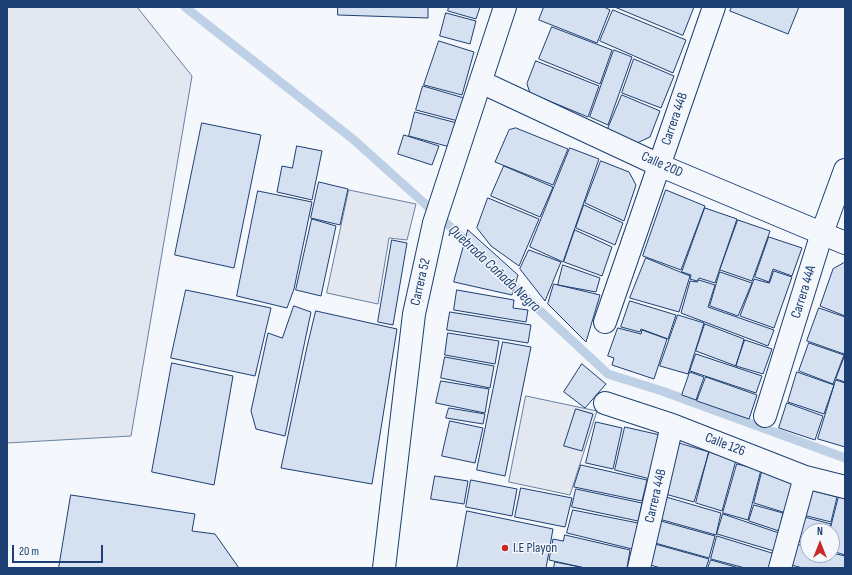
<!DOCTYPE html>
<html>
<head>
<meta charset="utf-8">
<style>
  body { margin:0 }
  #map { position:relative; width:852px; height:575px; overflow:hidden; background:#f4f7fb; font-family:"Sofia Sans Condensed",sans-serif }
  canvas { display:block }
  .frame { position:absolute; inset:0; border:8px solid #1d3f73; pointer-events:none }
  .north { position:absolute; left:800px; top:523px; width:40px; height:40px; box-sizing:border-box; background:#f4f7fb; border:1px solid #9eadc5; border-radius:50%; rotate:0deg; font-size:11px; font-weight:700; line-height:16px; text-align:center; color:#1d3f73 }
  .north::after { content:''; display:block; margin:auto; width:14px; height:18px; background:#c62828; clip-path:polygon(50% 0,100% 100%,50% 72%,0 100%) }
  .scale { position:absolute; left:12px; top:545px; width:91px; height:18px; box-sizing:border-box; border:2px solid #1d3f73; border-top:0; padding-left:5px; font-size:12px; line-height:14px; white-space:nowrap; color:#1d3f73; -webkit-text-stroke:3px #f4f7fb; paint-order:stroke }
</style>
</head>
<body>
<div id="map">
<canvas width="852" height="575"></canvas>
<div class="frame"></div>
<div class="north">N</div>
<div class="scale">20 m</div>
</div>
<script>
const c = document.querySelector('canvas').getContext('2d');
c.lineJoin = 'round';
function paint(path, color) {
  c.fillStyle = color;
  c.fill(path, 'evenodd');
}
function strokePath(path, color, width, dash) {
  c.strokeStyle = color;
  c.lineWidth = width;
  c.lineCap = dash ? 'butt' : 'round';
  c.setLineDash(dash || []);
  c.stroke(path);
}
function label(font, color, halo, rows, align = 'center') {
  c.font = font + ' "Sofia Sans Condensed",sans-serif';
  c.lineWidth = 3;
  c.setLineDash([]);
  c.textBaseline = 'middle';
  c.strokeStyle = halo;
  c.fillStyle = color;
  for (const [text, x, y, turn = 0] of rows) {
    c.save();
    c.translate(x, y);
    c.rotate((+turn || 0) * Math.PI / 180);
    c.textAlign = isNaN(turn) ? turn : align;
    if (halo) c.strokeText(text, 0, 0);
    c.fillText(text, 0, 0);
    c.restore();
  }
}
const parking = new Path2D(`
  M 7,7 L 137,7 L 192,76 L 131,436 L 7,443 Z
  M 349,190 L 416,204 L 407,240 L 389,238 L 378,304 L 327,293 Z
  M 526,396 L 597,411 L 570,495 L 509,482 Z`);
paint(parking, '#e3e8f0');
strokePath(parking, '#687fa3', 1);
strokePath(new Path2D(`
  M 185,7 L 354,140 L 474,248
  M 506,279 L 608,374 L 662,391 L 845,458`), '#bed0e5', 9);
const building = new Path2D(`
  M 338,7 L 428,7 L 428,18 L 338,15 Z
  M 449,7 L 480,7 L 476,19 L 448,11 Z
  M 544,7 L 604,7 L 610,10 L 597,43 L 539,20 Z
  M 615,7 L 694,7 L 683,35 Z
  M 732,7 L 799,7 L 788,34 L 730,11 Z
  M 613,10 L 686,40 L 673,73 L 600,41 Z
  M 446,13 L 476,21 L 470,44 L 440,36 Z
  M 552,27 L 612,50 L 600,84 L 539,59 Z
  M 439,41 L 474,52 L 462,95 L 424,85 Z
  M 614,50 L 632,57 L 608,125 L 590,117 Z
  M 634,59 L 674,76 L 661,108 L 622,93 Z
  M 536,61 L 599,86 L 588,117 L 530,93 L 527,84 Z
  M 423,86 L 464,98 L 458,121 L 416,110 Z
  M 622,95 L 660,111 L 650,137 L 637,143 L 607,131 Z
  M 415,112 L 457,123 L 450,147 L 409,136 Z
  M 202,123 L 261,135 L 234,268 L 175,255 Z
  M 516,128 L 568,149 L 553,185 L 495,162 L 509,130 Z
  M 404,135 L 439,146 L 432,165 L 398,154 Z
  M 297,146 L 322,151 L 312,200 L 277,192 L 282,166 L 292,168 Z
  M 570,148 L 599,159 L 563,262 L 530,247 Z
  M 601,161 L 629,172 L 636,185 L 624,221 L 585,203 Z
  M 504,166 L 553,187 L 540,217 L 491,196 Z
  M 319,182 L 348,189 L 340,225 L 311,218 Z
  M 666,190 L 705,206 L 681,270 L 643,256 Z
  M 258,191 L 312,202 L 294,289 L 287,308 L 237,296 Z
  M 488,198 L 539,219 L 519,266 L 491,246 L 477,228 Z
  M 584,205 L 623,223 L 615,245 L 576,228 Z
  M 705,208 L 737,219 L 715,283 L 699,278 L 697,281 L 690,279 L 691,275 L 682,272 Z
  M 312,219 L 336,226 L 321,296 L 296,290 Z
  M 738,220 L 770,231 L 752,281 L 720,270 Z
  M 468,230 L 518,275 L 512,295 L 454,282 Z
  M 575,230 L 612,247 L 602,276 L 564,262 Z
  M 769,237 L 802,248 L 792,276 L 773,269 L 769,282 L 755,277 Z
  M 392,240 L 407,243 L 393,325 L 378,322 Z
  M 529,250 L 561,262 L 545,301 L 520,269 Z
  M 646,258 L 690,276 L 679,312 L 630,298 Z
  M 844,263 L 845,264 L 845,316 L 820,306 L 833,269 Z
  M 563,265 L 600,278 L 596,292 L 558,285 Z
  M 774,271 L 792,277 L 774,328 L 740,316 L 754,279 L 769,283 Z
  M 720,272 L 752,283 L 738,316 L 710,306 Z
  M 699,280 L 715,285 L 708,307 L 774,330 L 768,346 L 681,313 L 690,281 L 697,282 Z
  M 554,284 L 600,295 L 586,342 L 548,304 Z
  M 186,290 L 271,308 L 255,376 L 171,358 Z
  M 457,290 L 514,300 L 513,308 L 528,310 L 526,322 L 454,310 Z
  M 630,301 L 676,315 L 668,339 L 641,329 L 640,332 L 621,327 Z
  M 294,306 L 311,312 L 285,436 L 256,429 L 251,411 L 268,333 L 282,338 Z
  M 819,308 L 845,317 L 845,350 L 844,354 L 807,341 Z
  M 316,311 L 397,329 L 372,484 L 281,468 L 307,347 Z
  M 450,312 L 531,325 L 528,343 L 447,330 Z
  M 678,315 L 704,323 L 688,374 L 660,366 Z
  M 705,324 L 744,339 L 736,366 L 696,351 Z
  M 618,328 L 641,334 L 642,330 L 667,339 L 654,379 L 612,365 L 614,358 L 608,356 Z
  M 448,333 L 499,341 L 495,364 L 445,355 Z
  M 745,340 L 772,349 L 763,374 L 736,366 Z
  M 503,342 L 531,347 L 505,476 L 477,470 Z
  M 809,343 L 844,355 L 833,384 L 799,371 Z
  M 696,354 L 762,376 L 756,393 L 690,371 Z
  M 845,355 L 845,382 L 836,379 Z
  M 445,357 L 494,366 L 490,388 L 441,378 Z
  M 172,363 L 233,376 L 214,485 L 152,472 Z
  M 582,364 L 606,384 L 585,408 L 564,392 Z
  M 690,372 L 704,377 L 696,400 L 682,395 Z
  M 797,372 L 834,385 L 824,414 L 788,402 Z
  M 706,377 L 757,395 L 749,419 L 697,401 Z
  M 836,380 L 845,383 L 845,447 L 818,439 Z
  M 441,381 L 489,389 L 485,413 L 436,403 Z
  M 787,403 L 823,416 L 815,440 L 779,428 Z
  M 449,408 L 485,414 L 483,424 L 446,418 Z
  M 576,409 L 593,414 L 582,451 L 564,446 Z
  M 450,421 L 483,428 L 475,463 L 442,456 Z
  M 596,422 L 622,428 L 613,469 L 586,463 Z
  M 625,427 L 660,435 L 650,479 L 615,470 Z
  M 679,443 L 709,452 L 694,502 L 665,494 Z
  M 709,452 L 736,460 L 722,511 L 696,503 Z
  M 737,464 L 761,470 L 748,520 L 723,513 Z
  M 581,465 L 647,480 L 642,501 L 574,487 Z
  M 762,472 L 795,480 L 786,513 L 754,503 Z
  M 435,476 L 468,481 L 464,504 L 431,499 Z
  M 471,480 L 517,489 L 512,516 L 466,507 Z
  M 521,488 L 572,498 L 565,527 L 515,517 Z
  M 576,489 L 642,503 L 638,521 L 572,507 Z
  M 806,489 L 837,497 L 831,522 L 799,514 Z
  M 71,495 L 195,514 L 192,531 L 215,534 L 239,568 L 59,568 Z
  M 839,496 L 845,497 L 845,555 L 832,551 L 832,531 L 830,531 Z
  M 666,497 L 721,513 L 716,535 L 659,519 Z
  M 754,505 L 783,513 L 779,531 L 749,521 Z
  M 573,510 L 638,523 L 632,549 L 567,533 Z
  M 467,511 L 553,529 L 546,568 L 457,568 Z
  M 723,514 L 779,533 L 774,551 L 717,534 Z
  M 797,515 L 831,524 L 828,531 L 808,531 L 808,544 L 791,540 Z
  M 661,521 L 715,536 L 709,558 L 655,543 Z
  M 565,535 L 630,550 L 627,568 L 585,568 L 549,560 L 553,539 L 563,541 Z
  M 717,536 L 775,554 L 771,568 L 745,568 L 711,559 Z
  M 792,543 L 808,547 L 808,555 L 832,555 L 832,553 L 845,556 L 845,568 L 803,568 L 787,564 Z
  M 655,544 L 709,559 L 706,568 L 661,568 L 650,565 Z
  M 711,560 L 739,568 L 708,568 Z
  M 555,562 L 585,568 L 554,568 Z`);
paint(building, '#d5e0f0');
strokePath(building, '#1d3f73', 1);
const minor = new Path2D(`
  M 481,82 L 659,165 L 845,243
  M 605,322 L 714,7
  M 605,403 L 672,425 L 805,477 L 845,487
  M 765,416 L 822,233 L 845,170
  M 639,568 L 672,425
  M 780,568 L 805,477`);
const major = new Path2D(`
  M 384,568 L 414,314 L 434,223 L 505,7`);
strokePath(minor, '#1d3f73', 24);
strokePath(major, '#1d3f73', 24);
strokePath(minor, '#f4f7fb', 22);
strokePath(major, '#f4f7fb', 22);
for (const [x, y, r, color] of [
  [505,548,4,"#c62828"]
]) {
  const dot = new Path2D();
  dot.arc(x, y, r, 0, 2 * Math.PI);
  c.fillStyle = color;
  c.fill(dot);
  strokePath(dot, '#f4f7fb', 1.5);
}
label('14px', '#1d3f73', '#f4f7fb', [
  ["Carrera 44B",675,119,-71],
  ["Calle 20D",662,165,24],
  ["Carrera 52",421,282,-77],
  ["Carrera 44A",804,292,-73],
  ["Calle 126",725,445,21],
  ["Carrera 44B",656,496,-77]
]);
label('14px', '#1d3f73', '#f4f7fb', [
  ["I.E Playon",513,548]
], 'left');
label('italic 15px', '#1d3f73', '#f4f7fb', [
  ["Quebrada Cañada Negra",494,269,43]
]);
</script>
</body>
</html>
